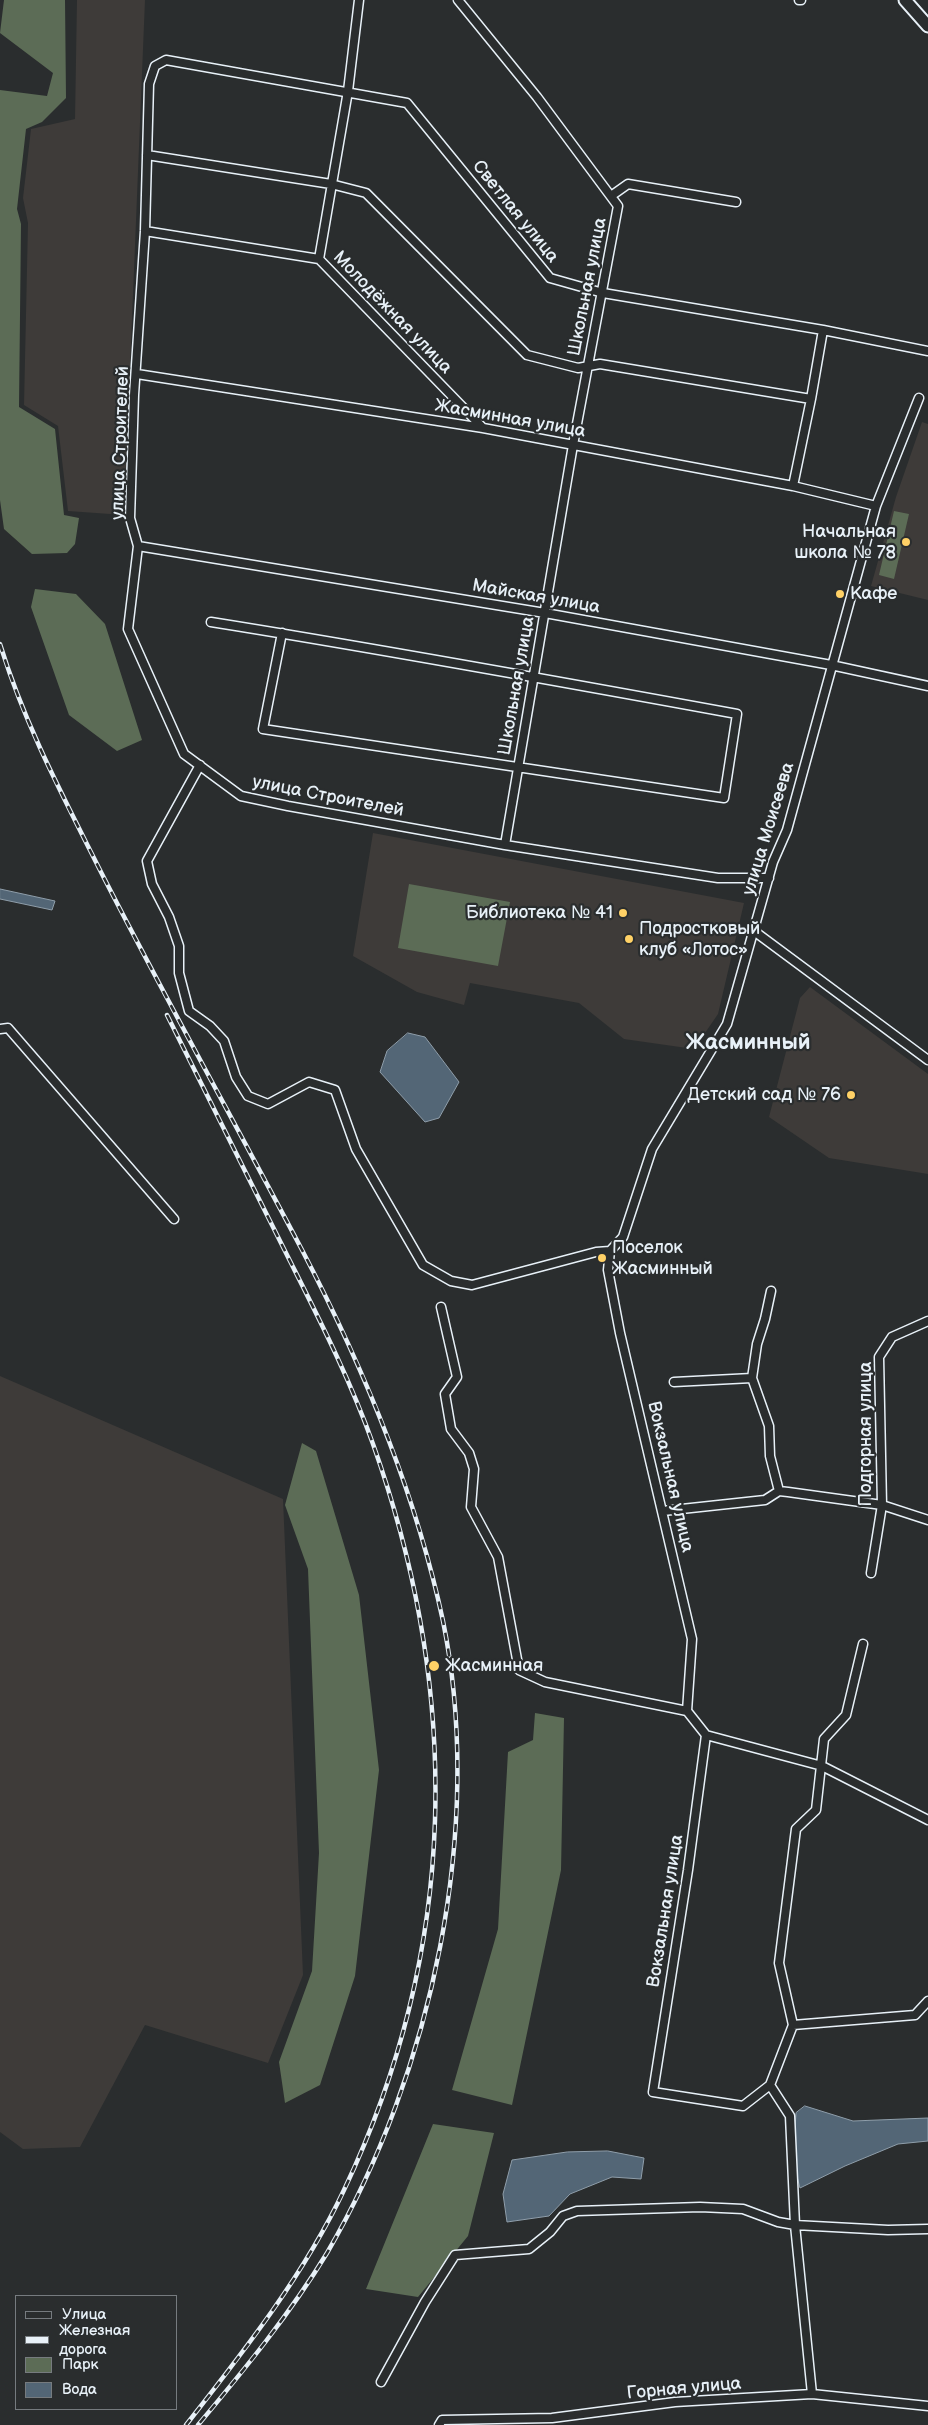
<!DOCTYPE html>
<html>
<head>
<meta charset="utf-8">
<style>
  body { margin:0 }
  #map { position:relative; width:928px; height:2425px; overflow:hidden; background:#2a2d2e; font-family:"Balsamiq Sans",sans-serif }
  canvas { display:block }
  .legend { position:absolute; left:15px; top:2295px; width:162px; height:115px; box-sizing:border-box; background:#2a2d2e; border:1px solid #767b7f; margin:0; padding:6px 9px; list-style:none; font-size:15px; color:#e8f1f8 }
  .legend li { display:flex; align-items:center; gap:10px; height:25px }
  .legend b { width:25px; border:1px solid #767b7f }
</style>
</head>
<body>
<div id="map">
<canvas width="928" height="2425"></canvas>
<ul class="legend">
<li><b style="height:6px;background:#2a2d2e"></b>Улица</li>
<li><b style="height:6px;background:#e8f1f8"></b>Железная дорога</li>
<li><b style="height:14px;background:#5c6c56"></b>Парк</li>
<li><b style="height:14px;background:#536676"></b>Вода</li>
</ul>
</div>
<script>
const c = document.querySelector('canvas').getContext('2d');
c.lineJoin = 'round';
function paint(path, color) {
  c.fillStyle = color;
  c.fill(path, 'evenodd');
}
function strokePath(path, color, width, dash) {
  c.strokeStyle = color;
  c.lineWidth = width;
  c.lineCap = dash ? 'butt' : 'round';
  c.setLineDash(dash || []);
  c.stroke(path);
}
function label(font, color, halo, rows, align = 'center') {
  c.font = font + ' "Balsamiq Sans",sans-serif';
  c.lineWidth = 4.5;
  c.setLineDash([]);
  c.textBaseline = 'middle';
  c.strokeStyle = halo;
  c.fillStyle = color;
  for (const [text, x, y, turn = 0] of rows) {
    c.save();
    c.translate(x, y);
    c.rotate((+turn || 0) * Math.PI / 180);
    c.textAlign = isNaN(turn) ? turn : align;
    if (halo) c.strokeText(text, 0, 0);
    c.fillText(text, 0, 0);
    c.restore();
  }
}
paint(new Path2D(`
  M 77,0 L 145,0 L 124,515 L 68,511 L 58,426 L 24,405 L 28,223 L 23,198 L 31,129 L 75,119 Z
  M 922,422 L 928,424 L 928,600 L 871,586 L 896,497 Z
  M 373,833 L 744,903 L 718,1014 L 694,1049 L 624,1039 L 579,1003 L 470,983 L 464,1005 L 417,992 L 353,956 Z
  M 810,987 L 928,1074 L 928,1174 L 829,1158 L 769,1117 L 800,998 Z
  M 0,1376 L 283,1499 L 303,1975 L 268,2063 L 145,2025 L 80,2147 L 23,2149 L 0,2132 Z`), '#3e3b39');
paint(new Path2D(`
  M 4,0 L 65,0 L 66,98 L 42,122 L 26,129 L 17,209 L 21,224 L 19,407 L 55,429 L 64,515 L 79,518 L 75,544 L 67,553 L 32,554 L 4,529 L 0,500 L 0,90 L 47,96 L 53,73 L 0,33 Z
  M 894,511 L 909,514 L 894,579 L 879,575 Z
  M 35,589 L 76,594 L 105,624 L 142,740 L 117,751 L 69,715 L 31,607 Z
  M 409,884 L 510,902 L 498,966 L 398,948 Z
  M 302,1443 L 316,1451 L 359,1595 L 379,1770 L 355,1976 L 320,2085 L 285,2103 L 279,2062 L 312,1971 L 319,1853 L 308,1569 L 285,1505 Z
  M 535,1713 L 564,1718 L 561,1870 L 512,2105 L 452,2090 L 498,1929 L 508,1752 L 533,1740 Z
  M 433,2124 L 494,2133 L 468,2236 L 418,2297 L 366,2289 Z`), '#5c6c56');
const water = new Path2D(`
  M 0,889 L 55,901 L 52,910 L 0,899 Z
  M 408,1033 L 425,1037 L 459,1082 L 439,1118 L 425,1122 L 380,1072 L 387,1051 Z
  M 805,2106 L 853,2121 L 928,2118 L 928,2141 L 898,2144 L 845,2166 L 800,2188 L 793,2161 L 796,2113 Z
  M 608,2151 L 644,2158 L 641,2179 L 612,2177 L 570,2194 L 549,2216 L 507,2222 L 503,2194 L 512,2160 L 567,2152 Z`);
paint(water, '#536676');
strokePath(water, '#8f9eaa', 1);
const minor = new Path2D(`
  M 458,0 L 537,97 L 618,206 L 573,445 L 505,845
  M 799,0 L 801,0
  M 147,155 L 331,184 L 366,193 L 527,355 L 578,368 L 600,364 L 811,399
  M 611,196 L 628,184 L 736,202
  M 145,231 L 319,259 L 483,428
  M 319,259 L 348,91 L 359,0
  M 137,374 L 483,428 L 793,486 L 876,506
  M 793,486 L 811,399 L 823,330
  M 138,546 L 545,613 L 831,665 L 928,686
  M 211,622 C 387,650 562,682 737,714 L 724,798 L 263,729 L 282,633
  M 200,765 L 147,861 L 152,884 L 169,917 L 179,946 L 179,973 L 189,1011 L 210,1026 L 224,1041 L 236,1077 L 248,1096 L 268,1104 L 309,1082 L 335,1090 L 356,1149 L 423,1265 L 451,1281 L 472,1285 L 596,1252 L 610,1251
  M 769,878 L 718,878 L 505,845 L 288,806 L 241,796 L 184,754 L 128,629 L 138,546 L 130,518 L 134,395 L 145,231 L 149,84 L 155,66 L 166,60 L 407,103 L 550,278 L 603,293 L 823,330 L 928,351
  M 754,931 L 928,1060
  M 0,1029 L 8,1028 L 174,1219
  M 610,1251 L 623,1237 L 652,1149 L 727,1024 L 773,862 L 787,830 L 876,506 L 919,398
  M 610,1251 L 608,1270 L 620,1333 L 692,1639 L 687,1711
  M 771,1291 L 765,1319 L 757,1344 L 752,1378 L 769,1426 L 770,1456 L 779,1491
  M 441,1307 L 457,1377 L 445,1394 L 451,1429 L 469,1453 L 474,1469 L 471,1507 L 498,1557 L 519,1670 L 545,1682 L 687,1711 L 706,1735 L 822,1766 L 928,1820
  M 674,1382 L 752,1378
  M 663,1511 L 765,1500 L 779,1491 L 788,1492 L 882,1505 L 928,1520
  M 871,1573 L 882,1505 L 879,1357 L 892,1337 L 928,1321
  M 706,1735 L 688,1870 L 653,2092 L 743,2106 L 770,2085 L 793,2025
  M 793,2025 L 779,1963 L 796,1829 L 816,1810 L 824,1739 L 846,1715 L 863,1644
  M 793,2025 L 915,2015 L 928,2001
  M 770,2085 L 790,2116 L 795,2225 L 812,2394
  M 381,2382 L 425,2302 L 455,2255 L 529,2249 L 550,2232 L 563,2216 L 577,2211 L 700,2207 L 743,2209 L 778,2222 L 795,2225 L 888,2230 L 928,2229
  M 439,2425 L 442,2420 L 552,2418 L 675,2402 L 812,2394 L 928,2406`);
const secondary = new Path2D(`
  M 905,0 L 928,26`);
strokePath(minor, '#e8f1f8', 11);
strokePath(secondary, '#e8f1f8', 15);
strokePath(minor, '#2a2d2e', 8);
strokePath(secondary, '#2a2d2e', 11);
const rail = new Path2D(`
  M 0,644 C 25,726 65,800 103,876 C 167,1001 235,1123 301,1248 C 363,1366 415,1490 443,1621 C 485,1827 432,2073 327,2253 C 290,2314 244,2370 198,2425
  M 167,1015 C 206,1093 245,1171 284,1249 C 316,1313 349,1376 373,1444 C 462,1695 459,1948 344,2190 C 304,2275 244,2351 186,2425`);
strokePath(rail, '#e8f1f8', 4.5);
strokePath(rail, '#2a2d2e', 2.5, [8]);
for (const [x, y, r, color] of [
  [906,542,5,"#ffd166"],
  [840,594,5,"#ffd166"],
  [623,913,5,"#ffd166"],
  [629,939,5,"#ffd166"],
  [851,1095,5,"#ffd166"],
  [602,1258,5,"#ffd166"],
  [434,1666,6,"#ffd166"]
]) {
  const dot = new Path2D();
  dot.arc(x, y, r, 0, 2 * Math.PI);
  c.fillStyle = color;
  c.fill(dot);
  strokePath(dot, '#2a2d2e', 2);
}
label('18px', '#e8f1f8', '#2a2d2e', [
  ["Светлая улица",515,212,51],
  ["Школьная улица",588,287,-79],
  ["Молодёжная улица",392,313,46],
  ["Жасминная улица",510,419,10],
  ["улица Строителей",121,443,-88],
  ["Майская улица",536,597,10],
  ["Школьная улица",517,686,-80],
  ["улица Строителей",328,797,11],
  ["улица Моисеева",769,829,-73],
  ["Подгорная улица",866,1434,-90],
  ["Вокзальная улица",670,1477,77],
  ["Вокзальная улица",666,1911,-81],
  ["Горная улица",684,2389,-5]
]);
label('18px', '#e8f1f8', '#2a2d2e', [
  ["Начальная",896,532,"right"],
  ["школа № 78",896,553,"right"],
  ["Кафе",850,594],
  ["Библиотека № 41",613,913,"right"],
  ["Подростковый",639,929],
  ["клуб «Лотос»",639,950],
  ["Детский сад № 76",841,1095,"right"],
  ["Поселок",612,1248],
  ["Жасминный",612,1269],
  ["Жасминная",445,1666]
], 'left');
label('bold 22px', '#e8f1f8', '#2a2d2e', [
  ["Жасминный",748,1043]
]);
</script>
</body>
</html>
